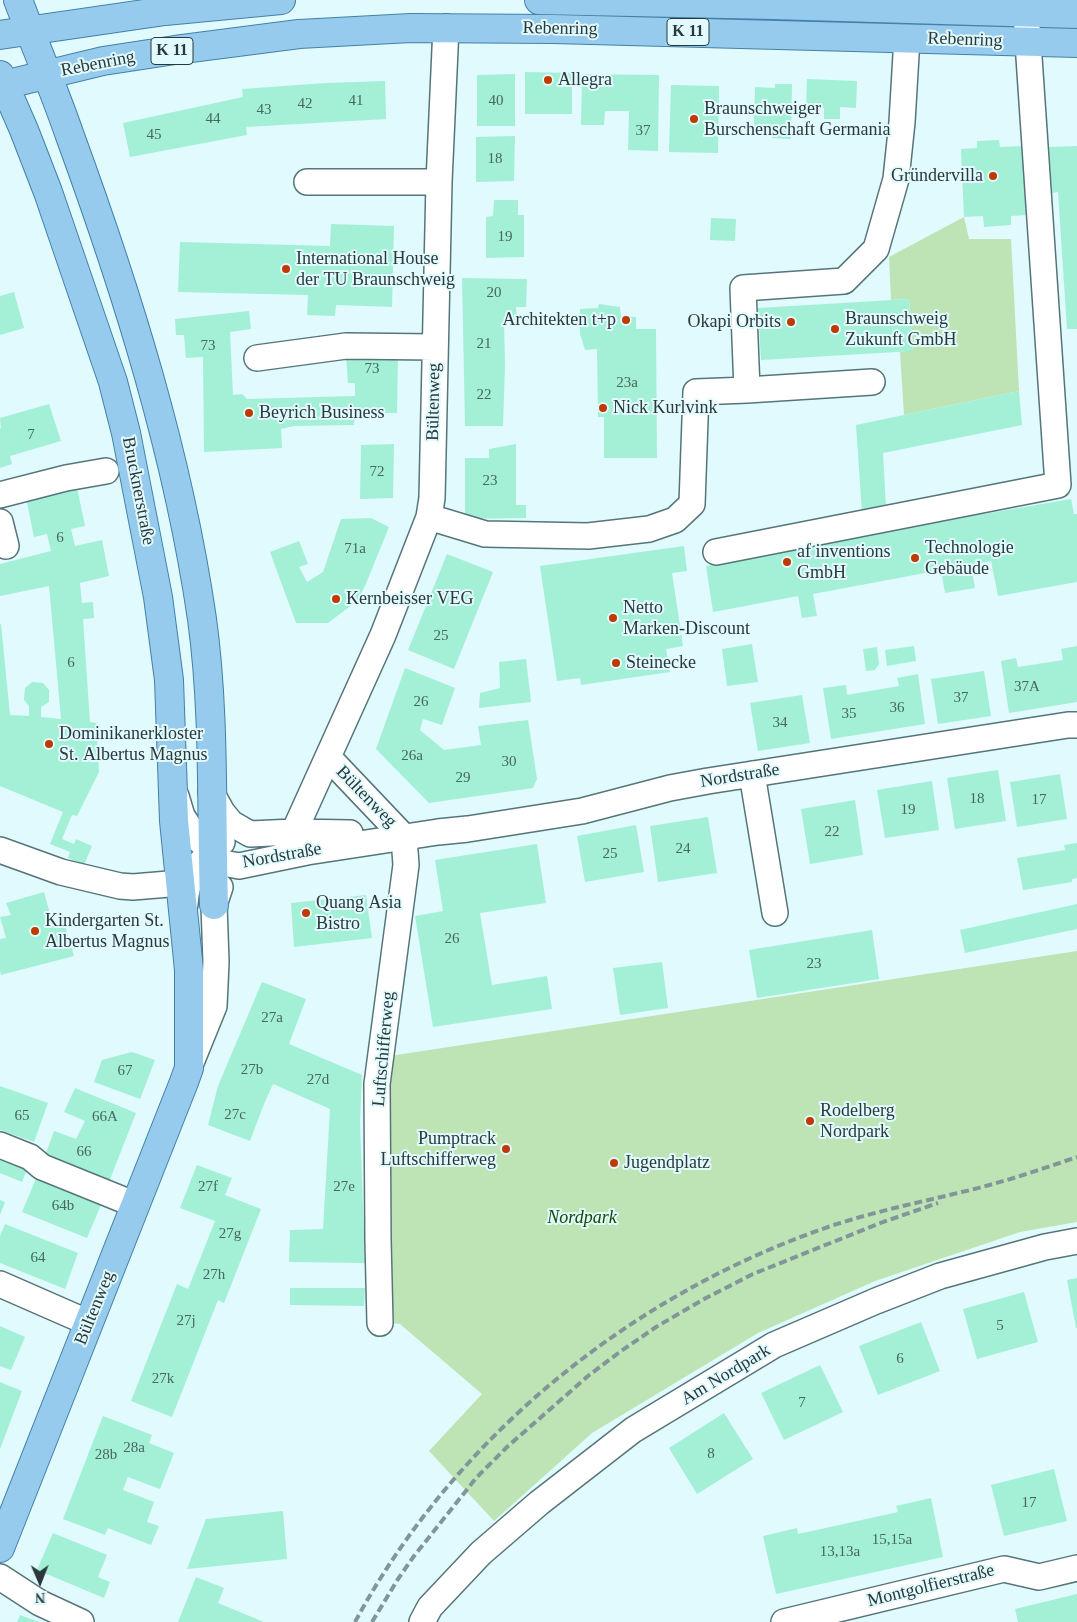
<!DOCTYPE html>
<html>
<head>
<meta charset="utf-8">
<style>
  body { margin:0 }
  #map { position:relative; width:1077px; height:1622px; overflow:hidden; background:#e0fafe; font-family:Georgia,serif }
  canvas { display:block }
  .north { position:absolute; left:15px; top:1557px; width:50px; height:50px; -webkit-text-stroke:4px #e0fafe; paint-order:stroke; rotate:179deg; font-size:14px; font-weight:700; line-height:20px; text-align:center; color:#2b383a }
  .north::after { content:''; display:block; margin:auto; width:18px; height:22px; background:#2b383a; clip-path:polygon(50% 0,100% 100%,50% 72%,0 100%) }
</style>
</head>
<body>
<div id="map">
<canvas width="1077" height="1622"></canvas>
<div class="north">N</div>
</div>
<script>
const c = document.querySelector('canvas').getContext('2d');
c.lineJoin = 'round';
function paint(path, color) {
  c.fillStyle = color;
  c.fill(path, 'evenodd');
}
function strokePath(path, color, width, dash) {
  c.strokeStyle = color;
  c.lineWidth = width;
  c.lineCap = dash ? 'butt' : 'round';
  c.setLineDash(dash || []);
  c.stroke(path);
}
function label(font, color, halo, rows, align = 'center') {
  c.font = font + ' Georgia,serif';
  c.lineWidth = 4;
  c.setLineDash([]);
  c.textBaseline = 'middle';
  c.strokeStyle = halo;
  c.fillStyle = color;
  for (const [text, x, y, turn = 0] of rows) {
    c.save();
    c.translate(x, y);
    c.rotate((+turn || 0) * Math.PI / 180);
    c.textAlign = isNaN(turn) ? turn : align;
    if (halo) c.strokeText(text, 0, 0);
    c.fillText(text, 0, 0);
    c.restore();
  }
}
paint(new Path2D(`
  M 964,217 L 969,239 L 1011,239 L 1019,391 L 904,415 L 900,352 L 913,350 L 909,299 L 891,300 L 889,257 Z
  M 1077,951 L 1077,1222 L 1020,1232 L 875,1281 L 758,1333 L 592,1433 L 494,1521 L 429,1451 L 482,1394 L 400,1324 L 392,1323 L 390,1056 Z`), '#bee3b4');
paint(new Path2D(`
  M 525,72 L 572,73 L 572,114 L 525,114 Z
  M 515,74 L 515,126 L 477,126 L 477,75 Z
  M 582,74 L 659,75 L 658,151 L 628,150 L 629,111 L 605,111 L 604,125 L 581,125 Z
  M 807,79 L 857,81 L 856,108 L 840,107 L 840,119 L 824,119 L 824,108 L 806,108 Z
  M 385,81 L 386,119 L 246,127 L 247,135 L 130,157 L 123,123 L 243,97 L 242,89 L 326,83 Z
  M 775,84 L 792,84 L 791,139 L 772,138 L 772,127 L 754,126 L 755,87 L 775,88 Z
  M 671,85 L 719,86 L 718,153 L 669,152 Z
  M 515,136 L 514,181 L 476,182 L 476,137 Z
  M 999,140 L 1000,147 L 1022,146 L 1026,215 L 1011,216 L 1011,225 L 984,227 L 983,216 L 964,217 L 961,149 L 977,148 L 977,141 Z
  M 1077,146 L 1077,329 L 1067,329 L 1058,192 L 1052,193 L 1049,147 Z
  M 494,200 L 518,200 L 518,215 L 524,215 L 524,257 L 486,258 L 486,217 L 493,216 Z
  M 711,218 L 736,219 L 735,241 L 710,240 Z
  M 331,224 L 394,226 L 392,307 L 336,305 L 335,316 L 307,315 L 308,295 L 178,292 L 180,242 L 330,246 Z
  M 462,278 L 527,279 L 526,307 L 516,307 L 517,324 L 504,323 L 505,364 L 503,426 L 465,426 Z
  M 14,292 L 24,328 L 0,335 L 0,296 Z
  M 909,299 L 913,351 L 761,360 L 758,308 Z
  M 599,304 L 620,307 L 621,316 L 636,317 L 636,329 L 656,329 L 657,458 L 604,458 L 604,417 L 598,417 L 597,349 L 585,350 L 580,334 L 580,309 L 598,308 Z
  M 249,311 L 251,329 L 230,332 L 233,395 L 242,394 L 247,399 L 355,396 L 355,383 L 348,383 L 346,355 L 398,353 L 397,413 L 355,413 L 354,425 L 294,426 L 281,429 L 282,448 L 204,452 L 203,357 L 186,358 L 184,335 L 176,335 L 175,319 Z
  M 1019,391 L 1022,425 L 883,453 L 886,508 L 862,513 L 856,425 Z
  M 49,404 L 61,441 L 10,456 L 12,464 L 0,468 L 0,429 L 1,428 L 0,418 Z
  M 394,444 L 393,498 L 360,499 L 361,445 Z
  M 516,444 L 516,505 L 526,505 L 526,518 L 465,519 L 465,458 L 489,458 L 489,449 Z
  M 76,483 L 85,526 L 71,529 L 75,546 L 102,540 L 109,576 L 80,583 L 82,603 L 93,602 L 94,618 L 83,619 L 90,722 L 96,723 L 99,772 L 77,816 L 72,815 L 62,839 L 74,844 L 76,839 L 92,846 L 84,865 L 68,858 L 70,852 L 50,844 L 63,812 L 0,786 L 0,624 L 1,624 L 10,715 L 29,716 L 29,706 L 24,700 L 25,688 L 32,682 L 43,683 L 49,690 L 49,702 L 41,707 L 41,717 L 61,719 L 49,586 L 0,596 L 0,564 L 51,551 L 47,534 L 34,537 L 25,493 Z
  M 1071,499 L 1074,514 L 1077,514 L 1077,582 L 998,596 L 991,561 L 971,565 L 975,588 L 945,593 L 941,570 L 813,594 L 817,616 L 802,618 L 798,596 L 713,612 L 706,566 L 919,526 L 919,524 L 985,512 L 984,514 Z
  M 371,518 L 389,527 L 365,586 L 357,601 L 328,623 L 296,623 L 270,552 L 299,541 L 308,564 L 299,567 L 307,582 L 323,572 L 341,519 Z
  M 684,546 L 687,571 L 672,573 L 683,646 L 666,649 L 670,672 L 581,685 L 580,678 L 557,681 L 540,566 Z
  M 447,554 L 493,572 L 454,669 L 408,650 Z
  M 752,644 L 758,682 L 727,686 L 722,649 Z
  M 914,646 L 916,661 L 887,666 L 885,650 Z
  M 1077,646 L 1077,702 L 1009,713 L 1001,661 L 1016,658 L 1018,667 L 1063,660 L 1061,649 Z
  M 877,647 L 879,664 L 875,670 L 866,671 L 863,649 Z
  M 526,659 L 531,702 L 479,708 L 480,693 L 500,688 L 499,662 Z
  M 405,668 L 455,688 L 442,725 L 423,719 L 420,730 L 444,750 L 481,745 L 478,726 L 528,720 L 537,779 L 533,788 L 429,803 L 376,749 Z
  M 984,671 L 991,716 L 938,724 L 931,679 Z
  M 918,674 L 925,724 L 831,739 L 823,688 L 846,685 L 847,695 L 899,686 L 897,678 Z
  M 802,695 L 810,743 L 758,751 L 750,703 Z
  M 998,770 L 1006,821 L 955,829 L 947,778 Z
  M 1060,774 L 1067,819 L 1017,827 L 1010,782 Z
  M 932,781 L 939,830 L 885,838 L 877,790 Z
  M 855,800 L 863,855 L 810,864 L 801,809 Z
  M 708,817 L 717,873 L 658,882 L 650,826 Z
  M 636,825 L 644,872 L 585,882 L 577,836 Z
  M 1077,843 L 1077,878 L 1072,879 L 1072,882 L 1023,890 L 1017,858 L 1065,850 L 1064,845 Z
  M 537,844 L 546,903 L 480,913 L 492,985 L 547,976 L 552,1009 L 433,1027 L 415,916 L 443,911 L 435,860 Z
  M 44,892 L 53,925 L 64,922 L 74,956 L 1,975 L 0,971 L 0,939 L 6,938 L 0,917 L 11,915 L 6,903 Z
  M 366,895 L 372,938 L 294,947 L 291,903 Z
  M 1077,904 L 1077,929 L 965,953 L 960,930 Z
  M 872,930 L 879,979 L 757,998 L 749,950 Z
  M 662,962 L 668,1008 L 620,1015 L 613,968 Z
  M 262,982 L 306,999 L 289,1044 L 362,1075 L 360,1122 L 365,1263 L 289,1262 L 290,1230 L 323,1229 L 330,1109 L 273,1084 L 264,1104 L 250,1141 L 208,1125 L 218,1086 Z
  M 132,1052 L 155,1060 L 140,1099 L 94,1082 L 102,1060 Z
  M 0,1086 L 48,1103 L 34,1142 L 0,1130 Z
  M 75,1088 L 136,1113 L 109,1182 L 45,1156 L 54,1131 L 76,1139 L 85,1121 L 64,1112 Z
  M 0,1153 L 29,1164 L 22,1182 L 0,1173 Z
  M 197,1165 L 232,1178 L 225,1195 L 261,1209 L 224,1303 L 218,1300 L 172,1417 L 131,1401 L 177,1284 L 188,1289 L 215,1221 L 180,1208 Z
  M 38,1174 L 103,1200 L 87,1238 L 22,1212 Z
  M 0,1200 L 5,1202 L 0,1215 Z
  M 5,1224 L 78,1253 L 65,1289 L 0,1263 L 0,1236 Z
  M 1077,1278 L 1077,1328 L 1076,1328 L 1067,1280 Z
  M 290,1288 L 365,1288 L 364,1306 L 290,1305 Z
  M 1024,1292 L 1038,1342 L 977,1359 L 963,1309 Z
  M 921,1322 L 940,1371 L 878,1395 L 859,1346 Z
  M 0,1326 L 25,1337 L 11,1370 L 0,1366 Z
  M 820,1365 L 843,1412 L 784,1440 L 761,1393 Z
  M 0,1382 L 22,1391 L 0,1449 Z
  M 724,1413 L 753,1459 L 697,1494 L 669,1448 Z
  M 103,1416 L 152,1435 L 149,1443 L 174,1453 L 160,1489 L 128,1477 L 123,1490 L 154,1502 L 147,1522 L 159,1526 L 151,1545 L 108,1528 L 105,1535 L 63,1519 Z
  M 1054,1469 L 1067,1521 L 1004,1536 L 991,1485 Z
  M 931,1498 L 943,1557 L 776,1594 L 763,1536 L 797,1528 L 798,1534 L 821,1529 L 898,1512 L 896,1506 Z
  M 283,1511 L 287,1559 L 187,1569 L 206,1519 Z
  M 53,1533 L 107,1555 L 98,1577 L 110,1582 L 104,1598 L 37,1570 Z
  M 196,1577 L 224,1588 L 218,1603 L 264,1622 L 178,1622 Z
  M 1077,1594 L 1077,1622 L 1018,1622 L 1015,1609 Z
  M 20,1615 L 39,1622 L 17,1622 Z`), '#a3f0d7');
const minor = new Path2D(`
  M 307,182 L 439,182
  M 257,358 L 346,346 L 435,347
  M 747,390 L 872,382
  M 0,495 L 66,478 L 106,471
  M 429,517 L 485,534 L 588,536 L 649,529 L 675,520 L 692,504 L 696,392 L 747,390 L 743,288 L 844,281 L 876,249 L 896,179 L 902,122 L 907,38
  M 0,522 L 6,546
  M 716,552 L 1058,485 L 1026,13
  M 328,757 L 404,837
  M 752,774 L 775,913
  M 211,792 L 222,812 L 231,823 L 250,834 L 294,832 L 350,833
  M 176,796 L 182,816 L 195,836 L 223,863 L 239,866 L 307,852 L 438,832 L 468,829 L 582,811 L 670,788 L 708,781 L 1068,725 L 1077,725
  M 294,832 L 383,635 L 429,517 L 432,498 L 439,182 L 446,27
  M 0,850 L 61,872 L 120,886 L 133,887 L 181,883
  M 185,904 C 187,873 200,861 222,842
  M 190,1065 L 214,1006 L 216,962 L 214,905 L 220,887
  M 0,1145 L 30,1157 L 42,1167 L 136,1205
  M 0,1284 L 89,1323
  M 380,1323 L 378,1240 L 377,1084 L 406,865 L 404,837
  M 0,1577 L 40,1603 L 81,1622
  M 422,1622 L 430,1607 L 481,1553 L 539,1503 L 633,1430 L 774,1345 L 876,1301 L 940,1276 L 1045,1247 L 1077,1241
  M 784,1622 L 1004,1569 L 1039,1577 L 1077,1568`);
const major = new Path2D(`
  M 18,0 C 35,45 54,90 70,136 C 127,292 178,454 202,619 C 215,713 211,810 214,905
  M 539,0 L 773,5 L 1077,14
  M 0,35 L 165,11 L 281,0
  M 0,75 L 24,130 L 48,192 L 113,382 L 126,433 L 158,597 L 169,680 L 174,821 L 189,970 L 189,1068 L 184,1082 L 0,1548
  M 0,86 L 103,61 L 175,50 L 299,34 L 411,28 L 553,29 L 1077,43`);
strokePath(minor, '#567579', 28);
strokePath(major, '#4381a7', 30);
strokePath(minor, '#fff', 25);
strokePath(major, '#96cbed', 28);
strokePath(new Path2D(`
  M 355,1622 C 454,1438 630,1295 828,1227 C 872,1212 917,1203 962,1192 C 1001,1183 1039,1170 1077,1157
  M 372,1622 L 398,1579 L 414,1556 L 477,1477 L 507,1447 L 588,1376 L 621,1351 L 656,1327 L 706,1298 L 753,1274 L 883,1222 L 938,1203`), '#829699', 4, [8, 4]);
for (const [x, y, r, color] of [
  [548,80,5,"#c03900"],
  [694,119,5,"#c03900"],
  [993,176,5,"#c03900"],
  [286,269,5,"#c03900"],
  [626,320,5,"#c03900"],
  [791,322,5,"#c03900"],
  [835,329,5,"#c03900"],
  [603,408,5,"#c03900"],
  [249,413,5,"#c03900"],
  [915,558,5,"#c03900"],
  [787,562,5,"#c03900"],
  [336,599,5,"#c03900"],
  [613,618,5,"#c03900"],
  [616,663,5,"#c03900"],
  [49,744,5,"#c03900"],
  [306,913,5,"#c03900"],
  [35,931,5,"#c03900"],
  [810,1121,5,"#c03900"],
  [506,1149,5,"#c03900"],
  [614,1163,5,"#c03900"]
]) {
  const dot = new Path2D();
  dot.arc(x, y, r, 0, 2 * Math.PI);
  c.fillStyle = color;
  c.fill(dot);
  strokePath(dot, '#e0fafe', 2);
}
label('15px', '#496661', null, [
  ["41",356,101],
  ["40",496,101],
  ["42",305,104],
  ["43",264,110],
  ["44",213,119],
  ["37",643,131],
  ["45",154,135],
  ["18",495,159],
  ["19",505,237],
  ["20",494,293],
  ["21",484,344],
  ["73",208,346],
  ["73",372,369],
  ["23a",627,383],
  ["22",484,395],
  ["7",31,435],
  ["72",377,472],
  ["23",490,481],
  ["6",60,538],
  ["71a",355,549],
  ["25",441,636],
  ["6",71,663],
  ["37A",1027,687],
  ["37",961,698],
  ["26",421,702],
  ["36",897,708],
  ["35",849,714],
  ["34",780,723],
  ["26a",412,756],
  ["30",509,762],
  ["29",463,778],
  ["18",977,799],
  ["17",1039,800],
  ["19",908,810],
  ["22",832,832],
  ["24",683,849],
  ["25",610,854],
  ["26",452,939],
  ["23",814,964],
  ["27a",272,1018],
  ["27b",252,1070],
  ["67",125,1071],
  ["27d",318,1080],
  ["27c",235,1115],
  ["65",22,1116],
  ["66A",105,1117],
  ["66",84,1152],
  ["27f",208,1187],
  ["27e",344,1187],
  ["64b",63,1206],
  ["27g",230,1234],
  ["64",38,1258],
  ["27h",214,1275],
  ["27j",186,1321],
  ["5",1000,1326],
  ["6",900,1359],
  ["27k",163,1379],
  ["7",802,1403],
  ["28a",134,1448],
  ["8",711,1454],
  ["28b",106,1455],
  ["17",1029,1503],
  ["15,15a",892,1540],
  ["13,13a",840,1552]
]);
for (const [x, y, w] of [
  [688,32,42],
  [172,51,42]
]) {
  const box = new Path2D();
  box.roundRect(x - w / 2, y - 13.5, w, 27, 4);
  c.fillStyle = '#e0fafe';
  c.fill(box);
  strokePath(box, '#2b383a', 1);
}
label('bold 16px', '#2b383a', null, [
  ["K 11",688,32],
  ["K 11",172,51]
]);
label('18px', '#2b383a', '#e0fafe', [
  ["Rebenring",560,29,1],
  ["Rebenring",965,40,2],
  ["Rebenring",98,64,-11],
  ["Bültenweg",434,402,-89],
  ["Brucknerstraße",138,491,79],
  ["Nordstraße",740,776,-9],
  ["Bültenweg",366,797,46],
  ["Nordstraße",282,856,-10],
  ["Luftschifferweg",384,1049,-85],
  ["Bültenweg",95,1308,-68],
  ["Am Nordpark",726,1375,-31],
  ["Montgolfierstraße",931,1586,-14]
]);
label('18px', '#2b383a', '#e0fafe', [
  ["Allegra",558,80],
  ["Braunschweiger",704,109],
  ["Burschenschaft Germania",704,130],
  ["Gründervilla",983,176,"right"],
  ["International House",296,259],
  ["der TU Braunschweig",296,280],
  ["Braunschweig",845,319],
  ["Zukunft GmbH",845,340],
  ["Architekten t+p",616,320,"right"],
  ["Okapi Orbits",781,322,"right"],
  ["Nick Kurlvink",613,408],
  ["Beyrich Business",259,413],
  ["Technologie",925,548],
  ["Gebäude",925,569],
  ["af inventions",797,552],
  ["GmbH",797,573],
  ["Kernbeisser VEG",346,599],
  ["Netto",623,608],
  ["Marken-Discount",623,629],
  ["Steinecke",626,663],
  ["Dominikanerkloster",59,734],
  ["St. Albertus Magnus",59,755],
  ["Quang Asia",316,903],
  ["Bistro",316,924],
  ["Kindergarten St.",45,921],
  ["Albertus Magnus",45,942],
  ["Rodelberg",820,1111],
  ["Nordpark",820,1132],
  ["Pumptrack",496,1139,"right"],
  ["Luftschifferweg",496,1160,"right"],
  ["Jugendplatz",624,1163]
], 'left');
label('italic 18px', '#164900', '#e0fafe', [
  ["Nordpark",582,1218]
]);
</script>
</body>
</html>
